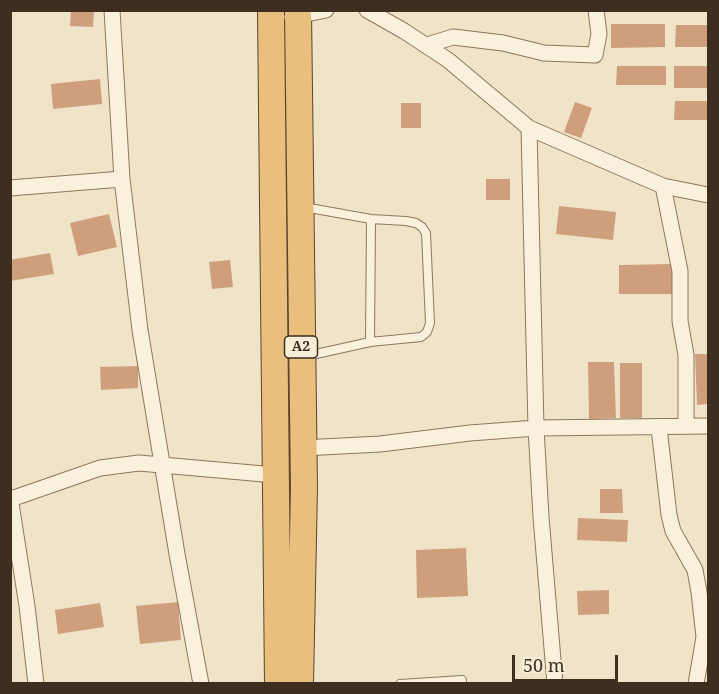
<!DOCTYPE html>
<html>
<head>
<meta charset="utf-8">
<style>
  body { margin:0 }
  #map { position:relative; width:719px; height:694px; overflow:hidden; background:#f0e4c8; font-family:"Noto Serif",serif }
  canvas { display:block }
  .frame { position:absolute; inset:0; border:12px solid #3d2e20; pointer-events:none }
  .scale { position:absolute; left:512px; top:655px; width:106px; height:27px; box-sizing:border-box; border:3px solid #3d2e20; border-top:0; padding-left:8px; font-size:18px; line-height:21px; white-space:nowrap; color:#3d2e20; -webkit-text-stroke:4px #f7eed8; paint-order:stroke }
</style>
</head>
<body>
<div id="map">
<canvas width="719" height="694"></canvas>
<div class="frame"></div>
<div class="scale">50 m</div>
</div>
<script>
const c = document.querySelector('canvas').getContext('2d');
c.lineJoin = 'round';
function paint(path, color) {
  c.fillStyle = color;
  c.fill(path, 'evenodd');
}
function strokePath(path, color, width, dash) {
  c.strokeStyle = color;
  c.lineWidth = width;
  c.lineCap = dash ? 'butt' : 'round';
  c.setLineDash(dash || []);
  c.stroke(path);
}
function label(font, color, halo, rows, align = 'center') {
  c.font = font + ' "Noto Serif",serif';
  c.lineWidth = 6;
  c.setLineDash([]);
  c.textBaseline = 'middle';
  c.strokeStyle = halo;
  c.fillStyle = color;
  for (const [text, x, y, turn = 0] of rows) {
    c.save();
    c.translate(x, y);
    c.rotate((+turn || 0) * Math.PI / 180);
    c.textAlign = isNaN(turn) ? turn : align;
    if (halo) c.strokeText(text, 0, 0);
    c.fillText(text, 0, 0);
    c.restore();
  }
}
paint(new Path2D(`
  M 71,10 L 94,10 L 93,27 L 70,26 Z
  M 611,24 L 665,24 L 665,47 L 611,48 Z
  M 676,25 L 708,25 L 708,47 L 675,47 Z
  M 617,66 L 666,66 L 666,85 L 616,85 Z
  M 674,66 L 708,66 L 708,88 L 674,88 Z
  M 100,79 L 102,104 L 53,109 L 51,84 Z
  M 675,101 L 708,101 L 708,120 L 674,120 Z
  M 575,102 L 592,108 L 581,138 L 564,132 Z
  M 401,103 L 421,103 L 421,128 L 401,128 Z
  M 486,179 L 510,179 L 510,200 L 486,200 Z
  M 559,206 L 616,212 L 613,240 L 556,234 Z
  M 109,214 L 117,247 L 78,256 L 70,223 Z
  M 50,253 L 54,274 L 10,281 L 10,260 Z
  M 230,260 L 233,287 L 212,289 L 209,262 Z
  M 672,264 L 673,294 L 619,294 L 619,265 Z
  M 695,354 L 708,354 L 708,404 L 697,405 Z
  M 588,362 L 614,362 L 616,418 L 589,419 Z
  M 620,363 L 642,363 L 642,418 L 620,418 Z
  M 138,366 L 138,388 L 101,390 L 100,367 Z
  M 600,489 L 622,489 L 623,513 L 600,513 Z
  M 578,518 L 628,520 L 627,542 L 577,540 Z
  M 466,548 L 468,596 L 417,598 L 416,550 Z
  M 609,590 L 609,614 L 578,615 L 577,591 Z
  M 178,602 L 181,640 L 140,644 L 136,606 Z
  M 100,603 L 104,627 L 58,634 L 55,610 Z`), '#cf9f7d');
const service = new Path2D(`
  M 304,207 L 371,219 L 406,221 L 416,223 L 422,227 L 426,233 L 430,323 L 427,332 L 421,337 L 370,342 L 307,356
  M 370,342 L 371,219
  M 400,684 L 462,680`);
const minor = new Path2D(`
  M 112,10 L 122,179 L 140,330 L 177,554 L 201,684
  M 367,10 L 404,31 L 448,60 L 529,128 L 663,186 L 708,195
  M 292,17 L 326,10
  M 427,45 L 453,37 L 503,43 L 544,53 L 595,55 L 599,34 L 596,10
  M 529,128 L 536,428 L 541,517 L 555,684
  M 663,186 L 680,271 L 680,321 L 686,355 L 686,426
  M 10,188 L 122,179
  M 659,428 L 669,515 L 673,531 L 695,570 L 699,592 L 704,637 L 696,684
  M 303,448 L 380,444 L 470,433 L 536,428 L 708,426
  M 10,497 L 27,606 L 36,684
  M 11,499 L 100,468 L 139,463 L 275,475`);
const trunk = new Path2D(`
  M 271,10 L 278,684
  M 298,10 L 304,488 L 300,684`);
strokePath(service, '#8d765c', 10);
strokePath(minor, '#8d765c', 17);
strokePath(trunk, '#5b4430', 28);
strokePath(service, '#faf1dc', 8);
strokePath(minor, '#faf1dc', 15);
strokePath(trunk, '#eabe7c', 26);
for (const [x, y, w] of [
  [301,347,33]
]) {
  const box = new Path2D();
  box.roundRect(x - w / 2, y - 11, w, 22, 4.5);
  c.fillStyle = '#f7eed8';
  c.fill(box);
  strokePath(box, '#3d2e20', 1.5);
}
label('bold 14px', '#3d2e20', null, [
  ["A2",301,347]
]);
</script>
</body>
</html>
